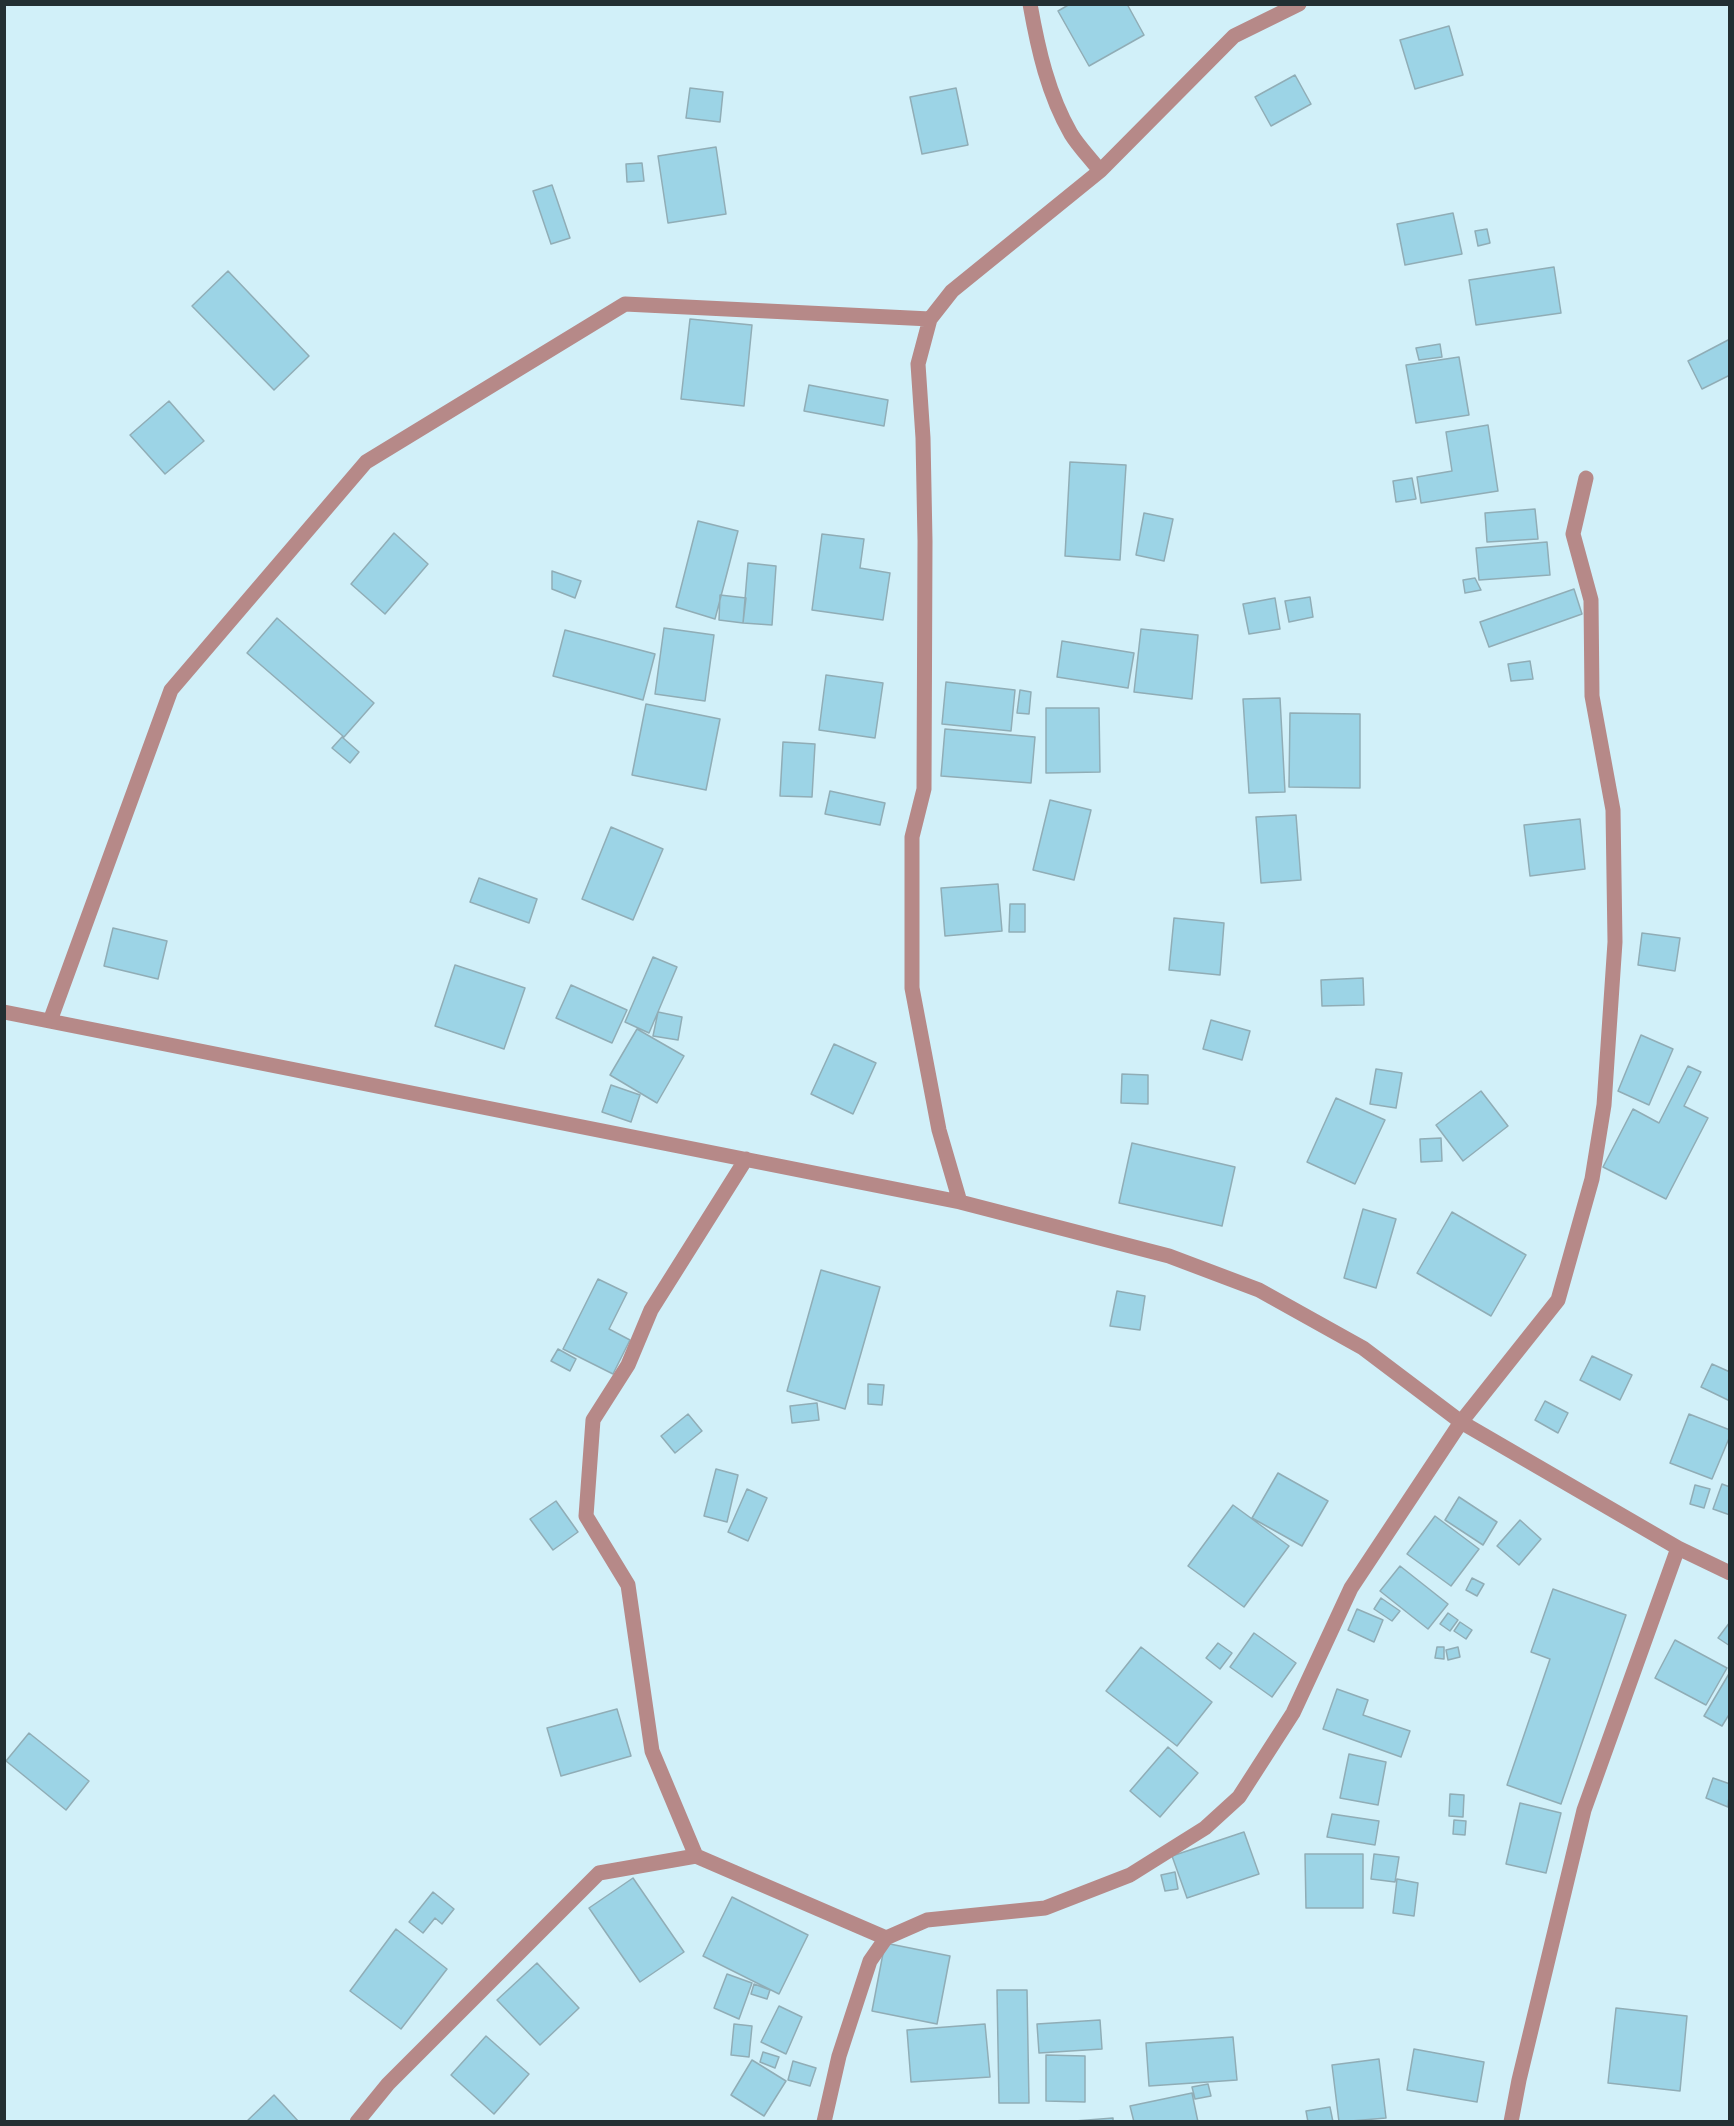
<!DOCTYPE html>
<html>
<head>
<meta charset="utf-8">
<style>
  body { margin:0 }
  #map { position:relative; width:1734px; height:2126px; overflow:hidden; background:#d1f0f9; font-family:"Archivo Narrow",sans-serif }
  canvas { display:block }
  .frame { position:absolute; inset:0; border:6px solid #232f33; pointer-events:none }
</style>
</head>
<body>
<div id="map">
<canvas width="1734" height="2126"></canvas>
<div class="frame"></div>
</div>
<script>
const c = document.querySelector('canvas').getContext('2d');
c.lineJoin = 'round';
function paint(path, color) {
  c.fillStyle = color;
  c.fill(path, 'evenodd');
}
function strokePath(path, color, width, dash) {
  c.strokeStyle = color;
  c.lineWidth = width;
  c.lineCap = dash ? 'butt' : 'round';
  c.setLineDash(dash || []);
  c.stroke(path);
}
const building = new Path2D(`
  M 1070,4 L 1127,4 L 1144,35 L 1089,66 L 1058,11 Z
  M 1449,26 L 1463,75 L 1415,89 L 1400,40 Z
  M 1295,75 L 1311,104 L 1271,126 L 1255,97 Z
  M 690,88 L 723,92 L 720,122 L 686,118 Z
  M 956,88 L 968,145 L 922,154 L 910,97 Z
  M 716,147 L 726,214 L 668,223 L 658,156 Z
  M 642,163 L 644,181 L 627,182 L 626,164 Z
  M 552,185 L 570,238 L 551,244 L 533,191 Z
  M 1453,213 L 1462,254 L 1405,265 L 1397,224 Z
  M 1487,229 L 1490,243 L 1478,246 L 1475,231 Z
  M 1554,267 L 1561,313 L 1476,325 L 1469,280 Z
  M 228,271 L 309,356 L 274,390 L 192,306 Z
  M 690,319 L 752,325 L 744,406 L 681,399 Z
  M 1730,339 L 1730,375 L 1702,389 L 1688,361 Z
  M 1440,344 L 1442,357 L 1419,360 L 1416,348 Z
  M 1459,357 L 1469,415 L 1416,423 L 1406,365 Z
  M 809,385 L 888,400 L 884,426 L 804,411 Z
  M 169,401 L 204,441 L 165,474 L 130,435 Z
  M 1488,425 L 1498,491 L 1421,503 L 1417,477 L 1452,471 L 1446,432 Z
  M 1070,462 L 1126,465 L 1120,560 L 1065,556 Z
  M 1412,478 L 1416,499 L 1396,502 L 1393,481 Z
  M 1535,509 L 1538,539 L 1487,542 L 1485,513 Z
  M 1144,513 L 1173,519 L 1164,561 L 1136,555 Z
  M 698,521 L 738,531 L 715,619 L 676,607 Z
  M 394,533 L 428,564 L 385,614 L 351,584 Z
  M 822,534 L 864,539 L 860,568 L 890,573 L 883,620 L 812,610 Z
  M 1547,542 L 1550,575 L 1479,580 L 1476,548 Z
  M 748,563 L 776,566 L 772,625 L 743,623 Z
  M 552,571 L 581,581 L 575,598 L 552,589 Z
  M 1475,578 L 1481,590 L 1465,593 L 1463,580 Z
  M 1574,589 L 1582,614 L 1489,647 L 1480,622 Z
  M 720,595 L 746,598 L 743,623 L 719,620 Z
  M 1310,597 L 1313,617 L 1289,622 L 1285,601 Z
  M 1275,598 L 1280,629 L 1249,634 L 1243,604 Z
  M 277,618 L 374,703 L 344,737 L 247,653 Z
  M 664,628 L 714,635 L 705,701 L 655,694 Z
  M 1141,629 L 1198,635 L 1192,699 L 1134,692 Z
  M 565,630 L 655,654 L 643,700 L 553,676 Z
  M 1062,641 L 1134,653 L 1128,688 L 1057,677 Z
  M 1530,661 L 1533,679 L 1511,681 L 1508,664 Z
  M 826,675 L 883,683 L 875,738 L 819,730 Z
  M 946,682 L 1015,690 L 1011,731 L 942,724 Z
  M 1020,690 L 1031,692 L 1029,714 L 1017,713 Z
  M 1280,698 L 1285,792 L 1249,793 L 1243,699 Z
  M 646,704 L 720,719 L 706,790 L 632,775 Z
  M 1046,708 L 1099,708 L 1100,772 L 1046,773 Z
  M 1290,713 L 1360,714 L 1360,788 L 1289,787 Z
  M 945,729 L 1035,737 L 1031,783 L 941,776 Z
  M 342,737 L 359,752 L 350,763 L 332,748 Z
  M 783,742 L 815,744 L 812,797 L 780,796 Z
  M 830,791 L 885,803 L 880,825 L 825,814 Z
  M 1050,800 L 1091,810 L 1074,880 L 1033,870 Z
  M 1296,815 L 1301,880 L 1261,883 L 1256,817 Z
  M 1580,819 L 1585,869 L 1530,876 L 1524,825 Z
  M 611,827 L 663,849 L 633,920 L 582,899 Z
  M 479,878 L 537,899 L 529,923 L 470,902 Z
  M 998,884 L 1002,931 L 945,936 L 941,888 Z
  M 1010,904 L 1025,904 L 1025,932 L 1009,932 Z
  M 1174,918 L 1224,923 L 1220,975 L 1169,970 Z
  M 113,928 L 167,941 L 158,979 L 104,966 Z
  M 1642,933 L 1680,938 L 1675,971 L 1638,965 Z
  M 653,957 L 677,967 L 649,1033 L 625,1022 Z
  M 455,965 L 525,988 L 504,1049 L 435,1026 Z
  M 1363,978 L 1364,1005 L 1322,1006 L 1321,980 Z
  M 571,985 L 627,1010 L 612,1043 L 556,1018 Z
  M 658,1012 L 682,1017 L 678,1040 L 653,1036 Z
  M 1211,1020 L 1250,1031 L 1242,1060 L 1203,1049 Z
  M 637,1029 L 684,1056 L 657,1103 L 610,1075 Z
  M 1641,1035 L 1673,1049 L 1649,1105 L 1618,1091 Z
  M 834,1044 L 876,1063 L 853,1114 L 811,1094 Z
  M 1688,1066 L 1701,1072 L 1684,1106 L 1708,1118 L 1666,1199 L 1603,1167 L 1633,1109 L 1659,1123 Z
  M 1376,1069 L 1402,1073 L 1396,1108 L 1370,1104 Z
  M 1122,1074 L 1148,1075 L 1148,1104 L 1121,1103 Z
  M 611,1085 L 640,1095 L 631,1122 L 602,1112 Z
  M 1481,1091 L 1508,1126 L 1463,1161 L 1436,1125 Z
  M 1336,1098 L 1385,1120 L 1355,1184 L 1307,1162 Z
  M 1441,1138 L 1442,1161 L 1421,1162 L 1420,1139 Z
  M 1132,1143 L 1235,1167 L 1222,1226 L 1119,1203 Z
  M 1363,1209 L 1396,1219 L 1376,1288 L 1344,1278 Z
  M 1452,1212 L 1526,1255 L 1491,1316 L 1417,1273 Z
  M 821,1270 L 880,1287 L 845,1409 L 787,1391 Z
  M 598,1279 L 627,1293 L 609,1329 L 630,1340 L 613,1374 L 563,1349 Z
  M 1117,1291 L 1145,1296 L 1140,1330 L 1110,1326 Z
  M 558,1349 L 576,1359 L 570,1371 L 551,1361 Z
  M 1592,1356 L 1632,1375 L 1620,1400 L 1580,1380 Z
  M 1712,1364 L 1730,1372 L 1730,1401 L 1701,1387 Z
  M 868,1384 L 884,1385 L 882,1405 L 868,1404 Z
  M 1545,1401 L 1568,1413 L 1558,1433 L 1535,1420 Z
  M 817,1403 L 819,1420 L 792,1423 L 790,1406 Z
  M 688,1414 L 702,1431 L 675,1453 L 661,1436 Z
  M 1689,1414 L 1730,1430 L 1730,1436 L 1712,1479 L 1670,1463 Z
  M 716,1469 L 738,1475 L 727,1522 L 704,1516 Z
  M 1278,1473 L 1328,1501 L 1302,1546 L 1252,1518 Z
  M 1722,1484 L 1730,1487 L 1730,1515 L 1713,1509 Z
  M 1695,1485 L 1710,1489 L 1704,1508 L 1690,1504 Z
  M 747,1489 L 767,1498 L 748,1541 L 728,1532 Z
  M 1459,1497 L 1497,1522 L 1483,1545 L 1445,1520 Z
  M 556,1501 L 578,1532 L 553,1550 L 530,1519 Z
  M 1233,1505 L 1289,1546 L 1244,1607 L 1188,1566 Z
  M 1435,1516 L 1479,1549 L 1451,1586 L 1407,1554 Z
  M 1520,1520 L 1541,1539 L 1519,1565 L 1497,1546 Z
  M 1400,1566 L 1448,1604 L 1428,1629 L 1380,1591 Z
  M 1472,1578 L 1484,1584 L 1477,1596 L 1466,1590 Z
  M 1553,1589 L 1626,1615 L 1561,1804 L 1507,1785 L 1550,1659 L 1531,1652 Z
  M 1381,1598 L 1400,1611 L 1392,1621 L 1374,1609 Z
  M 1357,1609 L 1383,1620 L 1374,1642 L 1348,1630 Z
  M 1448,1613 L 1458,1620 L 1450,1631 L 1440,1624 Z
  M 1460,1622 L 1472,1630 L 1466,1639 L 1454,1631 Z
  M 1730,1622 L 1730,1646 L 1718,1638 Z
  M 1254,1633 L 1296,1663 L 1272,1697 L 1230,1667 Z
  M 1675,1640 L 1727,1668 L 1706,1705 L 1655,1678 Z
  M 1218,1643 L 1232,1653 L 1220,1669 L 1206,1658 Z
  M 1141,1647 L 1212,1702 L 1177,1746 L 1106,1691 Z
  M 1437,1647 L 1444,1647 L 1444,1659 L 1435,1658 Z
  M 1458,1647 L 1460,1657 L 1448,1660 L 1446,1650 Z
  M 1730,1672 L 1730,1713 L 1722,1726 L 1704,1716 Z
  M 1337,1689 L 1368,1700 L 1363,1715 L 1410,1731 L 1401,1757 L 1323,1729 Z
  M 617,1709 L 631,1756 L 561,1776 L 547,1728 Z
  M 29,1733 L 89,1781 L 66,1810 L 6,1761 Z
  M 1168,1747 L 1198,1773 L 1160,1817 L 1130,1791 Z
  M 1349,1754 L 1386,1762 L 1378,1805 L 1340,1798 Z
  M 1713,1778 L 1730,1784 L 1728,1807 L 1706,1798 Z
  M 1450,1794 L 1464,1795 L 1463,1817 L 1449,1816 Z
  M 1520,1803 L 1561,1813 L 1546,1873 L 1506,1864 Z
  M 1332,1814 L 1379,1821 L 1375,1845 L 1327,1837 Z
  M 1454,1820 L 1466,1821 L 1465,1835 L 1453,1834 Z
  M 1244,1832 L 1259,1874 L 1187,1898 L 1172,1856 Z
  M 1305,1854 L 1363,1854 L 1363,1908 L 1306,1908 Z
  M 1374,1854 L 1399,1857 L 1395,1882 L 1371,1879 Z
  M 1175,1872 L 1178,1889 L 1165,1891 L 1161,1875 Z
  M 633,1878 L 684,1952 L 640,1982 L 589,1908 Z
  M 1397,1879 L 1418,1883 L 1414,1916 L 1393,1913 Z
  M 433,1892 L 454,1909 L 442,1924 L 435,1918 L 423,1933 L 409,1922 Z
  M 732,1897 L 808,1935 L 779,1994 L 703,1956 Z
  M 396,1929 L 447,1969 L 401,2029 L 350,1991 Z
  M 885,1943 L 950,1956 L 937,2024 L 872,2011 Z
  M 537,1963 L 579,2008 L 540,2045 L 497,2000 Z
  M 727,1974 L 752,1983 L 739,2019 L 714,2008 Z
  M 754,1984 L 770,1990 L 767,1999 L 751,1994 Z
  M 997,1990 L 1027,1990 L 1029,2103 L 999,2103 Z
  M 779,2006 L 802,2017 L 786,2054 L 761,2042 Z
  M 1616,2008 L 1687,2016 L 1680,2091 L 1608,2083 Z
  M 1100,2020 L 1102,2049 L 1039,2053 L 1037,2024 Z
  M 734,2024 L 752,2026 L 749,2057 L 731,2055 Z
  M 985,2024 L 990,2077 L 911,2082 L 907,2030 Z
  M 486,2036 L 529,2074 L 494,2114 L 451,2075 Z
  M 1233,2037 L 1237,2080 L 1149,2086 L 1146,2043 Z
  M 1414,2049 L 1484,2062 L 1477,2102 L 1407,2090 Z
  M 763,2052 L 779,2057 L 775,2068 L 760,2062 Z
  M 1046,2055 L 1085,2056 L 1085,2102 L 1046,2101 Z
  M 1379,2059 L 1386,2118 L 1339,2122 L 1332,2065 Z
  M 752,2060 L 786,2081 L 764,2116 L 731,2095 Z
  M 793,2061 L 816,2068 L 810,2086 L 788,2080 Z
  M 1208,2084 L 1211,2096 L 1195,2099 L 1192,2087 Z
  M 1192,2093 L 1198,2122 L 1134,2122 L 1130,2106 Z
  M 274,2095 L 299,2122 L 246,2122 Z
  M 1330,2107 L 1333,2122 L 1308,2122 L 1306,2111 Z
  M 1113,2118 L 1113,2122 L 1062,2122 Z`);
paint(building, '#9cd4e6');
strokePath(building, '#90adb6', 1.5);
strokePath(new Path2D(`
  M 1030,4 C 1038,49 1048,94 1071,134 C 1079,147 1091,159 1100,171 L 1234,36 L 1299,4
  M 4,1012 L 960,1202 L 1169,1256 L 1259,1290 L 1363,1348 L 1461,1422 L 1678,1548 L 1730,1573
  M 50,1021 L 171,690 L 366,462 L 625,304 L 930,319
  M 960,1202 L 939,1130 L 912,988 L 912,837 L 924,789 L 925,541 L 923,438 L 918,364 L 930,319 L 952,291 L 1100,171
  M 696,1856 L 652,1751 L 628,1585 L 586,1516 L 593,1420 L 628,1365 L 651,1310 L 746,1159
  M 357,2122 L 388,2084 L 599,1873 L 696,1856 L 886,1938
  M 824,2122 L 839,2056 L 870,1961 L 886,1938 L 927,1920 L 1045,1908 L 1130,1875 L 1205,1828 L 1239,1797 L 1293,1713 L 1351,1588 L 1461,1422 L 1558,1300 L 1592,1179 L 1604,1105 L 1615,942 L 1613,810 L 1592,696 L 1591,600 L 1573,534 L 1586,478
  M 1511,2122 L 1519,2080 L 1584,1810 L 1678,1548`), '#b68988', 15);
</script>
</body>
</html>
